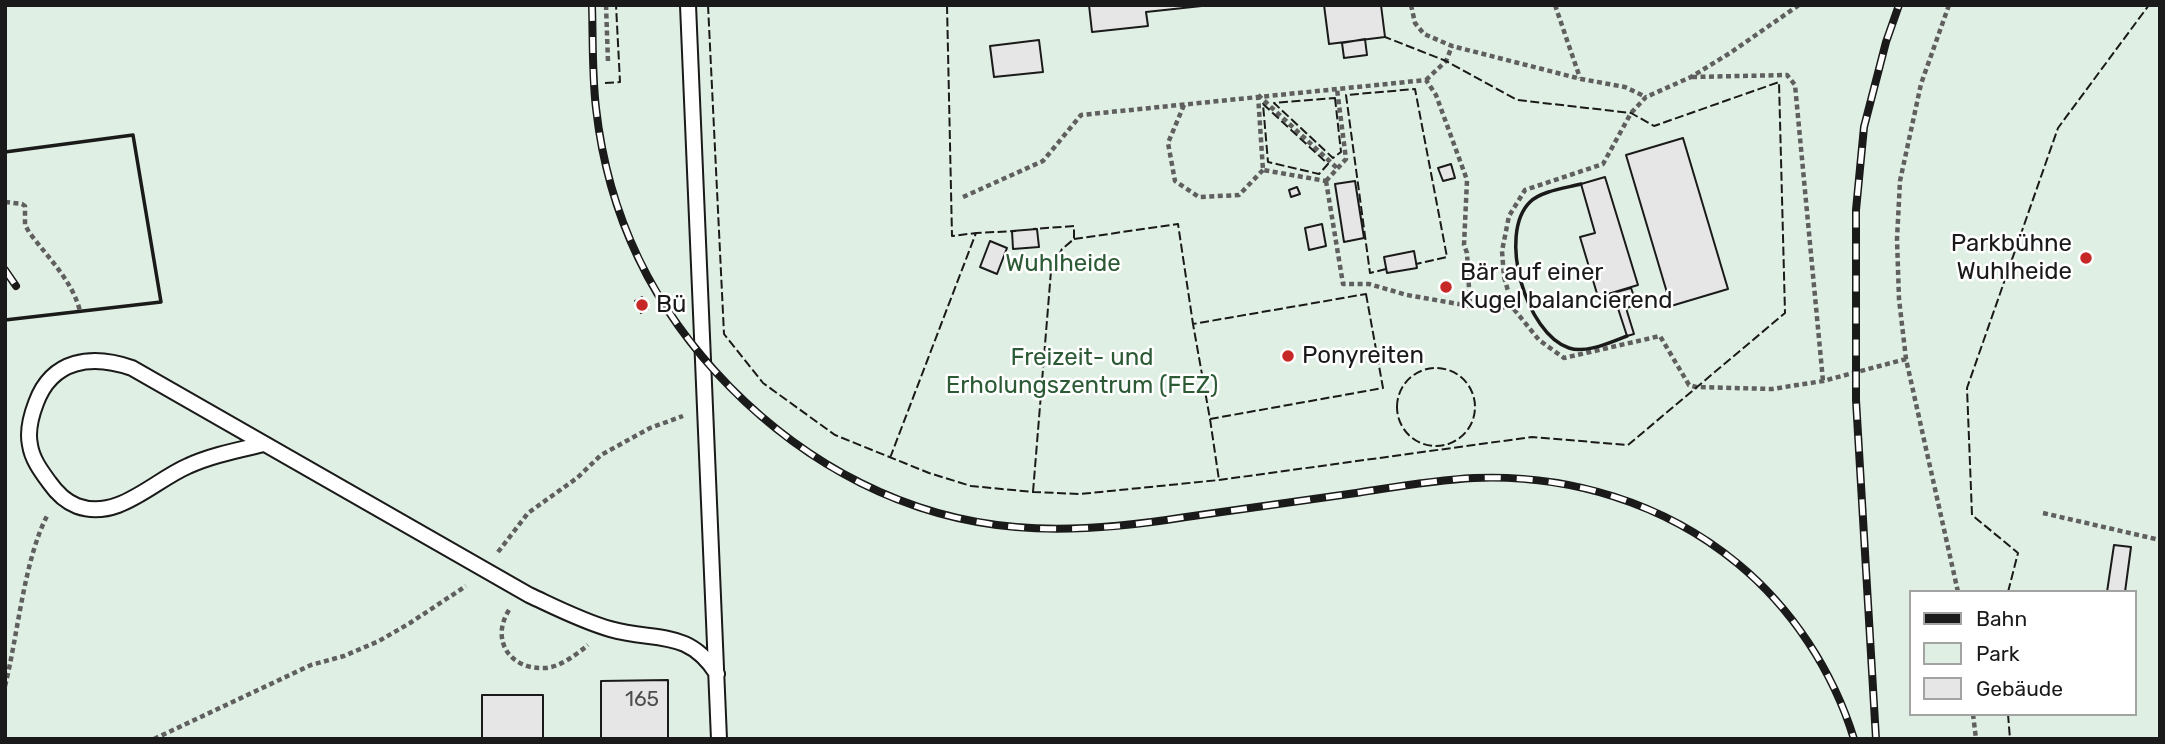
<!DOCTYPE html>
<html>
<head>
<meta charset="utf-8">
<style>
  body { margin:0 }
  #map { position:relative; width:2165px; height:744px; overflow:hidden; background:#fff; font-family:Rubik,sans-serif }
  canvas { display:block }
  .frame { position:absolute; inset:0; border:7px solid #1a1a1a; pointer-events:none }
  .legend { position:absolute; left:1909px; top:590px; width:228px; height:126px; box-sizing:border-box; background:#fff; border:2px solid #a3a3a3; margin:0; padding:9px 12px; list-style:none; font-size:21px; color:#1a1a1a }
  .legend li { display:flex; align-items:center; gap:14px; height:35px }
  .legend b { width:35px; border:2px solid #a3a3a3 }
</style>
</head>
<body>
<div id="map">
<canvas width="2165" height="744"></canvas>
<div class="frame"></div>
<ul class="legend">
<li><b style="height:9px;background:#1a1a1a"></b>Bahn</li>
<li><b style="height:19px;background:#e0efe3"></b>Park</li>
<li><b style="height:19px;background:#e6e6e6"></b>Gebäude</li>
</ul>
</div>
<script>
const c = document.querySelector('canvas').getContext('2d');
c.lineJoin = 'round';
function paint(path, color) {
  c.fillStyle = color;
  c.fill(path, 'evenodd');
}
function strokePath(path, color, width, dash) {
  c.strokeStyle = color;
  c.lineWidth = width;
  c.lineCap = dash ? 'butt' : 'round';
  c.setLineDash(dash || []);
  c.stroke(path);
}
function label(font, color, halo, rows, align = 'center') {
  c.font = font + ' Rubik,sans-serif';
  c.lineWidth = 5;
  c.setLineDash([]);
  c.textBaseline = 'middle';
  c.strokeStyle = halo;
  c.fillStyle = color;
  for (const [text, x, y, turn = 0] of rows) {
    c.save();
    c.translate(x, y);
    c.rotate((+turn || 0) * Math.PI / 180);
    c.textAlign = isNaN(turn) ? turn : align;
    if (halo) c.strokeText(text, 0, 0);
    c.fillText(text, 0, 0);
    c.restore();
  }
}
const green = new Path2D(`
  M 5,5 L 2160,5 L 2160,739 L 5,739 ZM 1911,592 L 2135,592 L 2135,714 L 1911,714 Z`);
paint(green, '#e0efe3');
strokePath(green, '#6a6a6a', 2);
const building = new Path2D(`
  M 1089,5 L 1211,5 L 1146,12 L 1148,26 L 1092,32 Z
  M 1324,5 L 1381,5 L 1385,37 L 1329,44 Z
  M 1365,39 L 1367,55 L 1344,58 L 1342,43 Z
  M 1039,40 L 1043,72 L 994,77 L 990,46 Z
  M 1683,138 L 1728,289 L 1671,306 L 1626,155 Z
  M 1451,164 L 1455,178 L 1443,181 L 1438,168 Z
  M 1605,177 L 1638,285 L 1598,297 L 1580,237 L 1595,233 L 1581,184 Z
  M 1355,181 L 1364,238 L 1344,242 L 1335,184 Z
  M 1297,187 L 1300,194 L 1291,197 L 1289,190 Z
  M 1322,224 L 1326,246 L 1309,250 L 1305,228 Z
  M 1037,229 L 1039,247 L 1013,249 L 1012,231 Z
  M 990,241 L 1007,248 L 997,274 L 980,267 Z
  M 1414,251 L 1417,268 L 1387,273 L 1384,257 Z
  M 1631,288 L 1637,305 L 1626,308 L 1634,334 L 1627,336 L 1613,293 Z
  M 642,297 L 648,309 L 641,313 L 635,301 Z
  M 2114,545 L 2131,547 L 2125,592 L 2107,592 Z
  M 668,680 L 668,739 L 601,739 L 601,681 Z
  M 482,695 L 543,695 L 543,739 L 482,739 Z`);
paint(building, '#e6e6e6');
strokePath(building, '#1a1a1a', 2);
const lane = new Path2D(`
  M 688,5 L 719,739
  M 264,444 C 239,450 212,455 188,466 C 153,481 118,521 77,506 C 64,501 56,492 49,482 C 41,471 32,459 30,445 C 27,431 31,416 36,403 C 52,359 92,354 132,368 L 529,595 C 555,607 582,621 610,629 C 655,642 688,628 717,674`);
strokePath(lane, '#1a1a1a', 18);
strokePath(new Path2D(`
  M 606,5 L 608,62
  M 1411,5 L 1415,23 L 1424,34 L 1452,46 L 1581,79 L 1625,87 L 1646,97
  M 1555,5 L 1580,78
  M 1799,5 L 1730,53 L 1691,77 L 1646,97 L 1631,113 L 1603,164 L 1525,190 L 1509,216 L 1502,251 L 1504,277 L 1513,308 L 1539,340 L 1564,358 L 1660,336 L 1689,385 L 1696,387 L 1772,389 L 1823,381 L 1906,359
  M 1949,5 L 1921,84 L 1900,181 L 1897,239 L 1899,299 L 1906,359 L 1958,592
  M 1692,77 L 1787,75 L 1795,85 L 1823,381
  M 1426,80 L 1446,61 L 1452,46
  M 1258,95 L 1263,170 L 1326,181
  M 1258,95 L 1337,168
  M 1184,105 L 1168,143 L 1175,181 L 1199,197 L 1239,195 L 1263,170
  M 1326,181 L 1343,284 L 1369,284 L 1407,295 L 1470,306 L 1513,308
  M 1326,181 L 1346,159 L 1337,89
  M 963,197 L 1043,161 L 1081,115 L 1426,80 L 1436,95 L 1467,180 L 1464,245 L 1467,253 L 1470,306
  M 5,202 L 22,204 L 25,206 L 25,225 L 29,232 C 48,258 72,280 80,311
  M 2043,513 L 2160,540
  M 498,552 L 528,513 L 577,478 L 601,455 L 650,428 L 683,416
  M 509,610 C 490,640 510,670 545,668 C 560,667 576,655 588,645
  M 5,686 C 18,635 24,559 48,514
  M 1973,714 L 1976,739
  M 154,739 L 311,665 L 344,656 L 379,641 L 410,623 L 466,586`), '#5f5f5f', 4.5, [5, 3.5]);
strokePath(lane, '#fff', 14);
const rail = new Path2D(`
  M 592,5 C 593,39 592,74 596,108 C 608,216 654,310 730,387 C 807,465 906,518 1016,527 C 1073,532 1130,526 1186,517 C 1243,509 1299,501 1356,493 C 1395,487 1435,480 1474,478 C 1569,474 1664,503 1737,563 C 1792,608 1833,671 1854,739
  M 5,270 L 16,286
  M 1876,739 L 1856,400 L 1856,210 L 1864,127 L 1886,42 L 1899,5`);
strokePath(rail, '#1a1a1a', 8);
strokePath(rail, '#fff', 5, [16]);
strokePath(new Path2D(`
  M 708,5 L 724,334 L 763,383 L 835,435 L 929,473 L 971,486 L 1033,492 L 1080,494 L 1219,480 L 1532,437 L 1628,445 L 1785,313 L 1779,82 L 1654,126 L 1631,113 L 1517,100 L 1446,61 L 1385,37
  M 947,5 L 952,236 L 976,233 L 975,235
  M 605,83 L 620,82 L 616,5
  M 1335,98 L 1341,152 L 1333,158 L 1274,103 Z
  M 1263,104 L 1328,164 L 1319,174 L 1268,162 Z
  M 1074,239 L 1178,224 L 1193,324
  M 1386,269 L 1370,273 L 1346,95 L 1415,89 L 1447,257 L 1416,264
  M 1366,294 L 1383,388 L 1210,419 L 1193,324 Z
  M1397 407a39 39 0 1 1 78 0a39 39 0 1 1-78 0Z
  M 1210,419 L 1219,480
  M 890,458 L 976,233 L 1016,231
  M 1033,492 L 1051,271 L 1062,249 L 1074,239 L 1074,226 L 1033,229
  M 2008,592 L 2018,553 L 1972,515 L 1967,388 L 2058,128 L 2149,5
  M 2008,714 L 2010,739`), '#1a1a1a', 2, [9, 3.5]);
strokePath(new Path2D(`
  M 5,152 L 133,135 L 161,302 L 5,320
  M 1581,184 C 1566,188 1541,191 1530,202 C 1497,234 1526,334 1569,348 C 1586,354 1611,342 1627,336`), '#1a1a1a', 3.5);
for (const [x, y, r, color] of [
  [2086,258,7,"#c62828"],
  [1446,287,7,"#c62828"],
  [642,305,7,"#c62828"],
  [1288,356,7,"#c62828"]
]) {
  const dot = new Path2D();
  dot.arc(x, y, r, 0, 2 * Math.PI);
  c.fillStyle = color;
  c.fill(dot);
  strokePath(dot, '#fff', 2.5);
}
label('21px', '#4d4d4d', null, [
  ["165",642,700]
]);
label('24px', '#1a1a1a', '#fff', [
  ["Parkbühne",2072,244,"right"],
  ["Wuhlheide",2072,272,"right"],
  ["Bär auf einer",1460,273],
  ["Kugel balancierend",1460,301],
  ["Bü",656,305],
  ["Ponyreiten",1302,356]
], 'left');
label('24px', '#2b5a34', '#fff', [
  ["Wuhlheide",1063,264],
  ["Freizeit- und",1082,358],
  ["Erholungszentrum (FEZ)",1082,386]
]);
</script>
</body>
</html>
